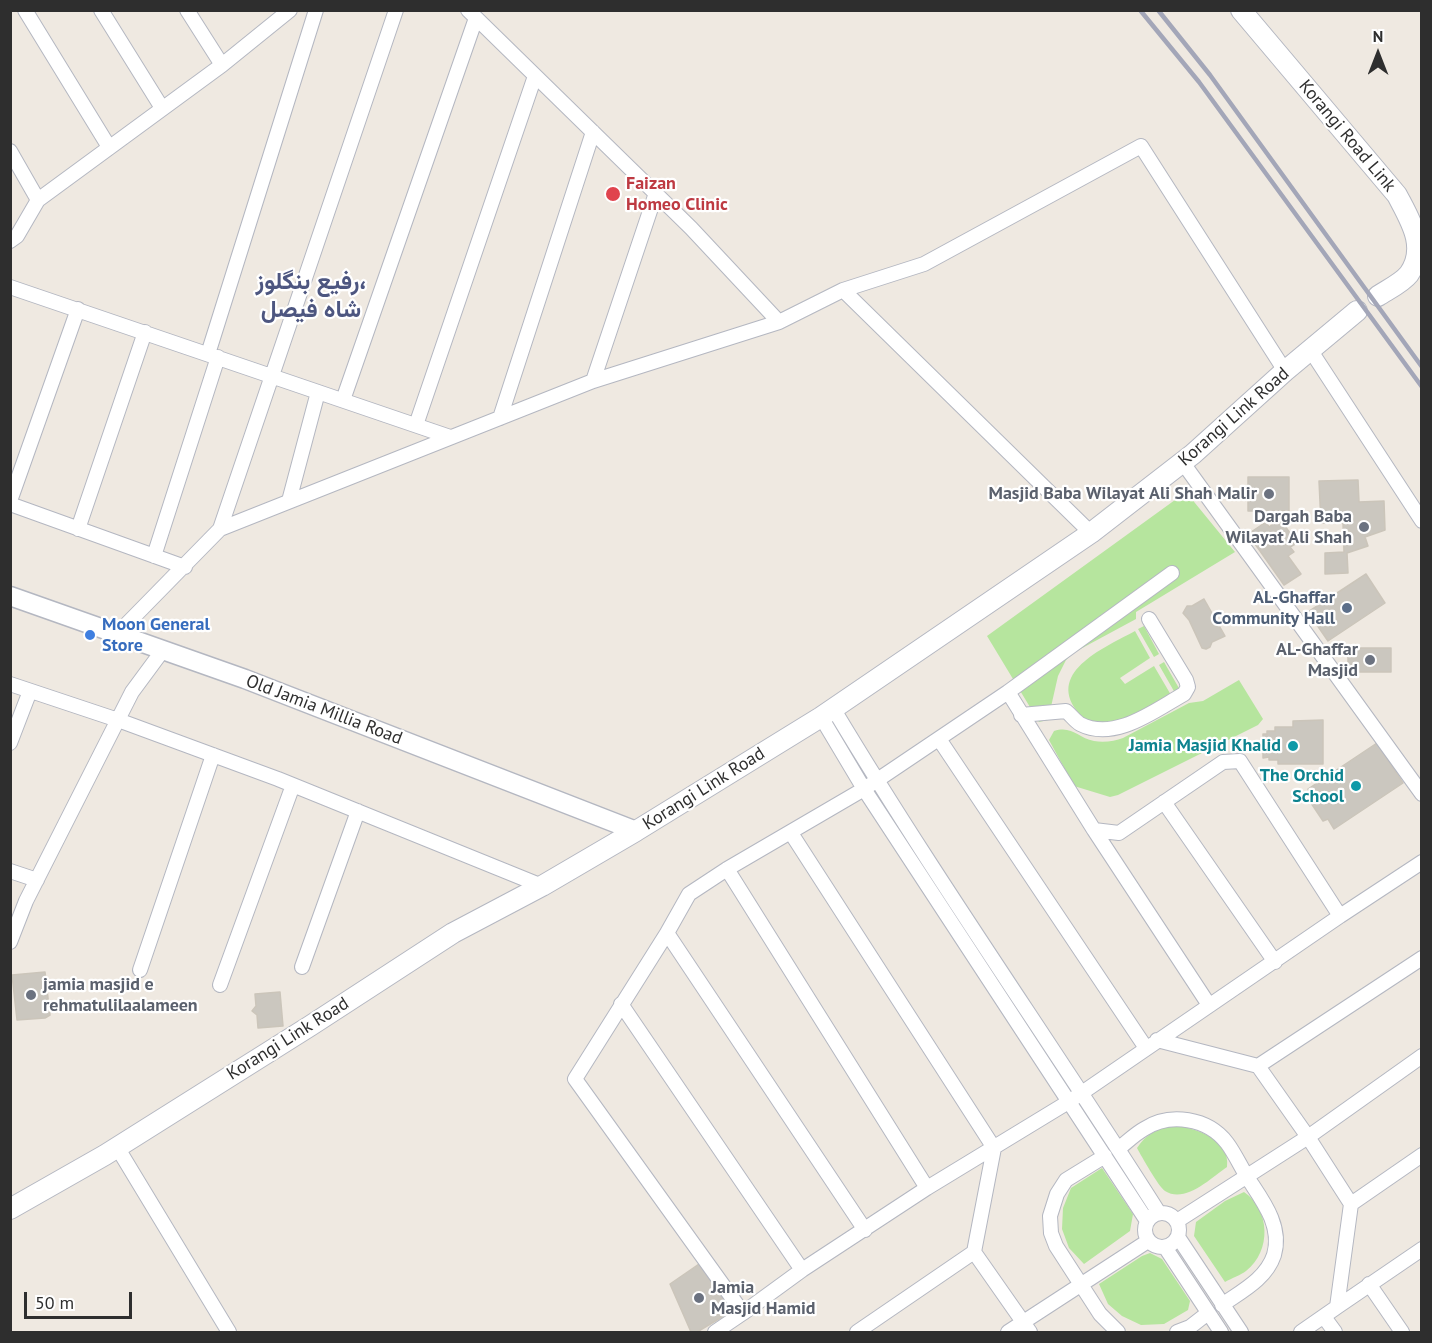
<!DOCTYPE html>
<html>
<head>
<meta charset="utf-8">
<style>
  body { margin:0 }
  #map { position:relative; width:1432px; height:1343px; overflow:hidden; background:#efe9e1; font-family:"PT Sans",sans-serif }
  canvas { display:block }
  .frame { position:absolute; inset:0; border:12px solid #2e2e2e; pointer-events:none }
  .north { position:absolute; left:1348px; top:24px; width:60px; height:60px; -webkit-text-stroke:4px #fff; paint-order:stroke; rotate:0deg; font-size:16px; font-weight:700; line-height:24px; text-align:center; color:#2e2e2e }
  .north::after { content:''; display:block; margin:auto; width:21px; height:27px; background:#2e2e2e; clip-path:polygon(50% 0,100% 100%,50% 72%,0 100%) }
  .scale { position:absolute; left:24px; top:1292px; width:108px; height:27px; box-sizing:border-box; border:3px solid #2e2e2e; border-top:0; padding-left:8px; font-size:18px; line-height:21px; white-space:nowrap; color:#2e2e2e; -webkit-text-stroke:4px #fff; paint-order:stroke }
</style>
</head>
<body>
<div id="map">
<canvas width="1432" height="1343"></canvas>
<div class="frame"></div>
<div class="north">N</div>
<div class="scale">50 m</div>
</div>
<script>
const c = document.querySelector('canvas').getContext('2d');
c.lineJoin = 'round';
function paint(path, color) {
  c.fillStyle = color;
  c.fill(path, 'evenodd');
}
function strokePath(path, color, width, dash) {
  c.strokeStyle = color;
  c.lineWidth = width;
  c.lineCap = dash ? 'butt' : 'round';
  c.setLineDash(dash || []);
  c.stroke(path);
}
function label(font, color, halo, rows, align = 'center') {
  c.font = font + ' "PT Sans",Vazirmatn,sans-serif';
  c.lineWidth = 4.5;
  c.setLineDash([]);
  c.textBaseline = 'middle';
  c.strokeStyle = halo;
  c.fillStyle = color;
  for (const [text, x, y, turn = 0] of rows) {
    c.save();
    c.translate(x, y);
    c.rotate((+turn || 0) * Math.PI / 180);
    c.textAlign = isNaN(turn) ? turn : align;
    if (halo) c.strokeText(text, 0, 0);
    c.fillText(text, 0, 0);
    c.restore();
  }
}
paint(new Path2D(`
  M 1186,492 L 1235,552 L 1136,612 L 1136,619 L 1073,653 L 1066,660 L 1058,676 L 1048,720 L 1039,722 L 987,636 Z
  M 1144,626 L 1159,654 L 1154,657 L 1138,629 Z
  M 1135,631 L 1150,658 L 1120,678 L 1125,684 L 1154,666 L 1171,695 C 1159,702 1125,724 1113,725 C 1099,726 1085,722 1077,711 C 1046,671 1108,646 1135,631 Z
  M 1164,662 L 1180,690 L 1175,693 L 1159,665 Z
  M 1239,680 L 1263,719 L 1258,725 L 1118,795 L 1110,797 L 1074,786 L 1049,740 L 1054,731 C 1072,725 1078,738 1094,741 C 1104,743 1115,741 1123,738 L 1189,703 L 1203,701 Z
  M 1173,1125 C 1194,1128 1231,1138 1227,1167 C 1211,1178 1185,1204 1165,1191 C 1158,1186 1142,1157 1137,1148 C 1146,1134 1157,1129 1173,1125 Z
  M 1102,1168 L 1133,1214 L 1130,1231 L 1084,1264 L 1069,1248 L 1062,1229 L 1063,1208 L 1071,1188 Z
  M 1244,1192 C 1270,1209 1272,1251 1246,1271 C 1241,1275 1232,1278 1225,1282 L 1194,1236 L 1196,1222 L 1225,1201 Z
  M 1150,1253 L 1162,1259 L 1190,1301 L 1188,1310 L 1164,1324 L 1141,1325 L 1122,1316 L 1108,1304 L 1099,1284 L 1142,1256 Z`), '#b6e59e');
const building = new Path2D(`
  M 1248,477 L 1289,477 L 1289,511 L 1248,511 Z
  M 1358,480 L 1359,502 L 1384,501 L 1385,530 L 1365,537 L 1368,546 L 1347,553 L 1348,573 L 1325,574 L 1325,553 L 1344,552 L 1343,523 L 1321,523 L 1319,481 Z
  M 1280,519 L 1297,543 L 1290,547 L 1294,552 L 1288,556 L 1301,574 L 1284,585 L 1248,534 L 1266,522 L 1269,527 Z
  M 1366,574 L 1385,603 L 1328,641 L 1308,612 Z
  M 1204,599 L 1225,636 L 1212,642 L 1210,647 L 1206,649 L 1202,648 L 1189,620 L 1183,613 L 1187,606 L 1192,606 Z
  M 1348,648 L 1391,648 L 1391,672 L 1348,672 Z
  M 1323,720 L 1323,764 L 1278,764 L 1278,760 L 1269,760 L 1269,757 L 1263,758 L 1263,734 L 1267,734 L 1267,731 L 1275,731 L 1275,727 L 1293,727 L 1293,721 Z
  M 1377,743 L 1403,783 L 1334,829 L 1328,819 L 1323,821 L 1311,803 L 1313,797 L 1308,789 Z
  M 45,972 L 50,1015 L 45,1018 L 17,1020 L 12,975 Z
  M 280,992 L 283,1026 L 258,1028 L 257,1015 L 252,1011 L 256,1006 L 255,994 Z
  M 699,1264 L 732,1311 L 697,1332 L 691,1332 L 670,1284 Z`);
paint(building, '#cbc7bf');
strokePath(building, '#cbc5ba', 1.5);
const minor = new Path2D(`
  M 25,10 L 109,147
  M 101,10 L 162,108
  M 187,10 L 222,65
  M 468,10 L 691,228 L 779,322
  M 10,151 L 38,200
  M 10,241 L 17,236 L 38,200 L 222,65 L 290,10
  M 10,287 L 450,437
  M 843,290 L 1091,533
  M 1311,351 L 1422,521
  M 208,354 L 316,10
  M 593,381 L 656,193
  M 343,400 L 476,18
  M 500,418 L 593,132
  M 416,425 L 535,76
  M 1183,463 L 1422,794
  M 10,501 L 78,309
  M 289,501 L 318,392
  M 10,504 L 185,567
  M 78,529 L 145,332
  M 220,529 L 396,10
  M 154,556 L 218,357
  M 118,633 L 220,529 L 593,381 L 779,322 L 843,290 L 924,264 L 1141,146 L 1285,371
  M 10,684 L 118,720 L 278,779 L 542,886
  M 1008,692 L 1172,573
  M 833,708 C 936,880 1052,1044 1159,1213
  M 1021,715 L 1066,711 C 1071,715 1075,721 1080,724 C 1115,742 1155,710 1184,694 L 1188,687 L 1186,680 L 1149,619
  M 821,717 L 864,789 L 1147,1221
  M 939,739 L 1146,1048
  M 10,743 L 30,691
  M 1164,802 L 1275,962
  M 1094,830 L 1209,1005
  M 791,833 L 994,1148 L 974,1252
  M 727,869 L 927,1188
  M 10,871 L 37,880
  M 667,933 L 865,1230
  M 10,942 L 26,901 L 132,692 L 163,650
  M 302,967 L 358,811
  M 140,970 L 213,755
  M 220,985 L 293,785
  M 621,1004 L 802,1270 L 743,1313
  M 1157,1040 L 1258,1066 L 1308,1137 L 1351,1204 L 1337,1307 L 1301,1332
  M 1258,1066 L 1422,958
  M 117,1147 L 229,1332
  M 1118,1149 C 1127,1142 1135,1134 1144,1129 C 1170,1112 1208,1118 1227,1143 C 1236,1155 1242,1170 1251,1183 C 1265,1204 1282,1228 1274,1255 C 1266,1279 1242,1291 1222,1305
  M 1105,1156 L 1066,1180 L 1057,1194 L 1050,1216 L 1051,1233 L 1056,1246 L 1100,1314 L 1118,1332
  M 1351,1204 L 1422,1155
  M1145 1230a17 17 0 1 1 34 0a17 17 0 1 1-34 0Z
  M 1177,1221 L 1308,1137 L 1422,1056
  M 1178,1237 L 1241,1332
  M 1165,1247 L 1221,1332
  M 802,1270 L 927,1188 L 1070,1101 L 1340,916
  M 1369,1284 L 1402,1332
  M 1337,1307 L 1422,1249
  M 1324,1317 L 1335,1332
  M 715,1332 L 743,1313 L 575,1079 L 667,933 L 689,894 L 727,869 L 864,789 L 1008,692 L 1094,830 L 1119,833 L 1223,762 L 1240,761 L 1340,916 L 1422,862
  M 857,1332 L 974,1252 L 1030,1332
  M 1008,1332 L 1148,1241
  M 1177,1332 L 1190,1327 L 1208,1313`);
const tertiary = new Path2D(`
  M 10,596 L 245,679 L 636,831`);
const secondary = new Path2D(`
  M 1241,10 L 1397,195 C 1410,220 1428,247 1409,274 C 1402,283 1387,290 1378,296
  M 10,1209 L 105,1155 L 310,1026 L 453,933 L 542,886 L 636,831 L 821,717 L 1091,533 L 1193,454 L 1285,371 L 1357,311`);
strokePath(minor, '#b4b7c1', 16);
strokePath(tertiary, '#b4b7c1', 21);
strokePath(secondary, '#b4b7c1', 22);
strokePath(minor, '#fff', 14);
strokePath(tertiary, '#fff', 18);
strokePath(secondary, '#fff', 20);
strokePath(new Path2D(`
  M 1140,10 L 1199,82 L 1422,387
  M 1158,10 L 1210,75 L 1422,367`), '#a3a6b8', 4.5);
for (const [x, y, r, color] of [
  [613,194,8,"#e0444e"],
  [1269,494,6,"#6b7280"],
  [1364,527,6,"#6b7280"],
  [1347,608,6,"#5c6f8a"],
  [90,635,6,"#3f7fe0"],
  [1370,660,6,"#6b7280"],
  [1293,746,6,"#0f9aa8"],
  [1356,786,6,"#0f9aa8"],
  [31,995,6,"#6b7280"],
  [699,1298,6,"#6b7280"]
]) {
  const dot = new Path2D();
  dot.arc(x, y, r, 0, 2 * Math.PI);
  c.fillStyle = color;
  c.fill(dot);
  strokePath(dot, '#fff', 2);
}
label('18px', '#2e2e2e', '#fff', [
  ["Korangi Road Link",1347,136,50],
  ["Korangi Link Road",1234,417,-41],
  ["Old Jamia Millia Road",324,710,21],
  ["Korangi Link Road",704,789,-32],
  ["Korangi Link Road",288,1039,-32]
]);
label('bold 18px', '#be3a42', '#fff', [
  ["Faizan",626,184],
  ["Homeo Clinic",626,205]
], 'left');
label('bold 18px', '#5b616d', '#fff', [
  ["Masjid Baba Wilayat Ali Shah Malir",1257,494],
  ["Dargah Baba",1352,517],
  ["Wilayat Ali Shah",1352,538],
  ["AL-Ghaffar",1358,650],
  ["Masjid",1358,671],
  ["jamia masjid e",43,985,"left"],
  ["rehmatulilaalameen",43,1006,"left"],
  ["Jamia",711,1288,"left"],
  ["Masjid Hamid",711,1309,"left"]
], 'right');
label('bold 18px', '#4e5e75', '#fff', [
  ["AL-Ghaffar",1335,598],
  ["Community Hall",1335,619]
], 'right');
label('bold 18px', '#366cbe', '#fff', [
  ["Moon General",102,625],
  ["Store",102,646]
], 'left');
label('bold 18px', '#0d838f', '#fff', [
  ["Jamia Masjid Khalid",1281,746],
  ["The Orchid",1344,776],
  ["School",1344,797]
], 'right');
label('bold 24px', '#4d5680', '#fff', [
  ["رفیع بنگلوز،",311,282],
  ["شاہ فیصل",311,310]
]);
</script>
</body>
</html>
